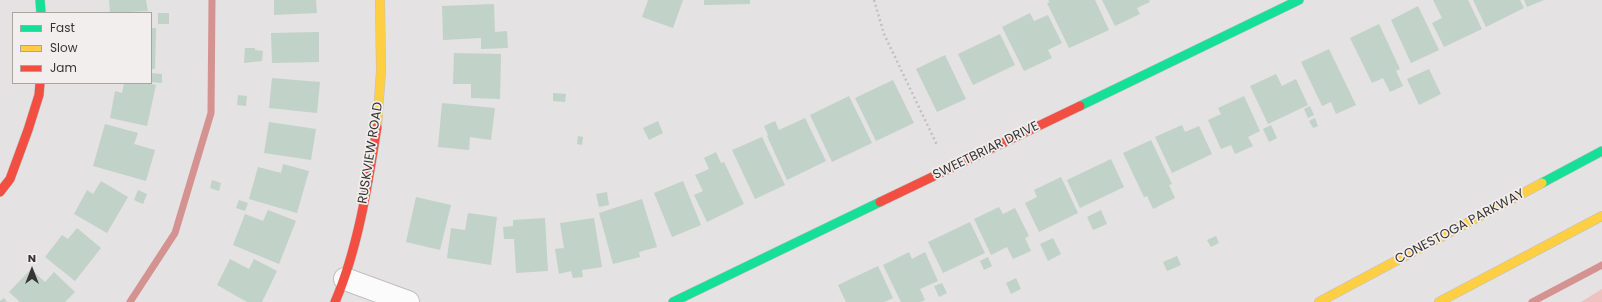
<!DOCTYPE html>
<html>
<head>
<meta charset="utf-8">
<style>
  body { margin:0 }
  #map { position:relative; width:1602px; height:302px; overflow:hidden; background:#e4e2e2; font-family:Poppins,sans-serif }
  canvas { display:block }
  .legend { position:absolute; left:12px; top:12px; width:140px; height:72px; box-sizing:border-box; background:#f3eeee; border:1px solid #a7a4a4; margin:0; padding:5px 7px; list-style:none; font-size:12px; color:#363534 }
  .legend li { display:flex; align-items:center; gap:8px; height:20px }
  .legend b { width:20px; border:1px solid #a7a4a4 }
  .north { position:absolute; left:12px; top:250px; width:40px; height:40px; -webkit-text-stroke:3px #f3eeee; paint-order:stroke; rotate:0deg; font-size:11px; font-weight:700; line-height:16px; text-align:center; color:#363534 }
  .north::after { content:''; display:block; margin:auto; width:14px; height:18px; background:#363534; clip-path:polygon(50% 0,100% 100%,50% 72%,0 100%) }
</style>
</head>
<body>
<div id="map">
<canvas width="1602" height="302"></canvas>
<ul class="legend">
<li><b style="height:5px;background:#16e098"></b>Fast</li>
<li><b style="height:5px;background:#ffcf43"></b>Slow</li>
<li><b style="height:5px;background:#f24e42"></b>Jam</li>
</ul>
<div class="north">N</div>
</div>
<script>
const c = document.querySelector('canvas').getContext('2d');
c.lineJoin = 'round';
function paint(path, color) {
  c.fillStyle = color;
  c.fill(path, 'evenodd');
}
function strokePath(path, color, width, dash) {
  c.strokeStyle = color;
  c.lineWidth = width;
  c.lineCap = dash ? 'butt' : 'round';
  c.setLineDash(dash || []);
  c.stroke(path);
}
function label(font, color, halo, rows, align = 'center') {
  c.font = font + ' Poppins,sans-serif';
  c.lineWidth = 3.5;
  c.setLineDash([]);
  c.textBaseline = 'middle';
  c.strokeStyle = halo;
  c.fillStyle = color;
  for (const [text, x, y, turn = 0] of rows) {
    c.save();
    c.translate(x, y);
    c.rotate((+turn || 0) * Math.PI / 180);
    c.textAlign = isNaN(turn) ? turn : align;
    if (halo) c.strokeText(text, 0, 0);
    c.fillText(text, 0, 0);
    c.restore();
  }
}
paint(new Path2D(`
  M 1602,289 L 1602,302 L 1581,302 Z`), '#edc2bf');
strokePath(new Path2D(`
  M 130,302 L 175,233 L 211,113 L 212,0
  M 1532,302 L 1602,265`), '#d49291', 7);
paint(new Path2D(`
  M 109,0 L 146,0 L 148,11 L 110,13 Z
  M 274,0 L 316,0 L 317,13 L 274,15 Z
  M 648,0 L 683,0 L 673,28 L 642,17 Z
  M 704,0 L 750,0 L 750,4 L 704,5 Z
  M 1048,0 L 1095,0 L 1109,30 L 1069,48 L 1047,3 L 1050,2 Z
  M 1102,0 L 1149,0 L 1150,2 L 1137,8 L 1140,14 L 1115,26 Z
  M 1433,0 L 1468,0 L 1482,29 L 1444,47 L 1432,23 L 1442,18 Z
  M 1473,0 L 1520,0 L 1524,8 L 1486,27 Z
  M 1524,0 L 1544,0 L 1527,7 Z
  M 494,4 L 495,32 L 507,31 L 508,48 L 481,49 L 481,38 L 443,40 L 442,6 Z
  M 1418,6 L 1439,50 L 1411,63 L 1391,20 Z
  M 158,13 L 169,13 L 169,24 L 158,24 Z
  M 1030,13 L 1034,21 L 1048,15 L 1062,43 L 1048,50 L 1052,58 L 1024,71 L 1002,27 Z
  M 1379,24 L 1400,69 L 1396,71 L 1403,86 L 1390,92 L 1383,78 L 1372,83 L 1350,38 Z
  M 151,28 L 156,28 L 155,69 L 151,69 Z
  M 319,32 L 319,62 L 272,63 L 271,33 Z
  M 1000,34 L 1015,65 L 973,85 L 958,54 Z
  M 245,48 L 255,48 L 255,50 L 263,51 L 262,61 L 244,63 Z
  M 1329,49 L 1356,105 L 1336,114 L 1331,102 L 1322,106 L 1301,62 Z
  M 454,53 L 501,54 L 500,99 L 471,98 L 471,84 L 453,84 Z
  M 945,55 L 966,99 L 937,112 L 916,69 Z
  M 1429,69 L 1441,94 L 1419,105 L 1407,79 Z
  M 151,73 L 162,74 L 162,83 L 151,82 Z
  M 1276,74 L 1282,86 L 1296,79 L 1308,105 L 1268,124 L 1250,86 Z
  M 272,78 L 320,82 L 317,113 L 269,108 Z
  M 893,80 L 914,123 L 876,141 L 855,98 Z
  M 124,83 L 147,83 L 156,85 L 147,126 L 110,118 L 115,91 L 122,93 Z
  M 553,93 L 566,94 L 565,102 L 553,101 Z
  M 238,95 L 247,96 L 246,106 L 237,105 Z
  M 849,96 L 872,143 L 832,162 L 810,115 Z
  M 1244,96 L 1260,131 L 1248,137 L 1253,146 L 1235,154 L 1231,145 L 1221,149 L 1208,120 L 1221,114 L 1218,108 Z
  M 442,103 L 495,108 L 491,140 L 470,137 L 469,150 L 438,147 Z
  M 1310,106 L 1314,115 L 1308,118 L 1304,109 Z
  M 805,118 L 826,161 L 787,180 L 767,136 L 768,135 L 764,126 L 775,121 L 779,130 Z
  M 1315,118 L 1318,126 L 1313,128 L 1309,121 Z
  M 658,121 L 663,133 L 649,140 L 643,128 Z
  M 269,122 L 316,129 L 311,160 L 264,153 Z
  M 105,124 L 138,133 L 134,144 L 155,150 L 146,181 L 93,166 Z
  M 1182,125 L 1185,132 L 1199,126 L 1212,154 L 1172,173 L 1155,137 Z
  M 1271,125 L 1277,138 L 1269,142 L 1263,129 Z
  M 578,136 L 583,137 L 582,145 L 577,144 Z
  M 762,137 L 785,185 L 755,199 L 732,150 Z
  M 1151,140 L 1172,184 L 1169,185 L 1175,198 L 1153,209 L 1147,196 L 1144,197 L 1123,153 Z
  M 716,152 L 721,163 L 724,162 L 744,204 L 707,222 L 694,195 L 703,191 L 695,175 L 709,169 L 704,158 Z
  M 1111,159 L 1124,187 L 1080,208 L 1067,180 Z
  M 283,164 L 309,171 L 297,213 L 249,199 L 258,167 L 281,173 Z
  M 1061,177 L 1078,213 L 1039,232 L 1025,203 L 1037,197 L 1034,190 Z
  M 212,180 L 221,183 L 219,191 L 210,188 Z
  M 101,181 L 128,197 L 107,233 L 74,214 L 87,190 L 93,194 Z
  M 683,181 L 701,225 L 672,237 L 654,193 Z
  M 138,190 L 147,194 L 143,204 L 134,200 Z
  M 607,192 L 609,205 L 599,207 L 596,194 Z
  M 416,197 L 451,205 L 440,250 L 406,242 Z
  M 642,199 L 657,247 L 639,252 L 640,257 L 613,264 L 599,213 Z
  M 239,200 L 248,203 L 245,211 L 236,208 Z
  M 999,207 L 1003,214 L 1015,208 L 1029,236 L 1025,238 L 1031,251 L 1013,259 L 1007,247 L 991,255 L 974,219 Z
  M 268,210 L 296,221 L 279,264 L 233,245 L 245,214 L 263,221 Z
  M 1101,210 L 1107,224 L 1093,230 L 1087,217 Z
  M 468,213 L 497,217 L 491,265 L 447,258 L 451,228 L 465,230 Z
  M 545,218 L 548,271 L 516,273 L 514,239 L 504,239 L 503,227 L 513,226 L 513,220 Z
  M 594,218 L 602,267 L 582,270 L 583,277 L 573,278 L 571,271 L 559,274 L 555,249 L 564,248 L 560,223 Z
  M 970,222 L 985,253 L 943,273 L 928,242 Z
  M 77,228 L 101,248 L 75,281 L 45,257 L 62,235 L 68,239 Z
  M 1216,236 L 1219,243 L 1211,247 L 1207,240 Z
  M 1053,238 L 1061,254 L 1048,261 L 1040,244 Z
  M 909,252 L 912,259 L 925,252 L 938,281 L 920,289 L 925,300 L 920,302 L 901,302 L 883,265 Z
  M 1177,256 L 1181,265 L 1167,271 L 1163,262 Z
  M 988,257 L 992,266 L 984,270 L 980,261 Z
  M 230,259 L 249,269 L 254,259 L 277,271 L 262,302 L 247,302 L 217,285 Z
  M 878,266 L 893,298 L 884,302 L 846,302 L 838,285 Z
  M 31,269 L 45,282 L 54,272 L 75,292 L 65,302 L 20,302 L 9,292 Z
  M 1016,278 L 1021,289 L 1011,294 L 1006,283 Z
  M 942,283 L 947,293 L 939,297 L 934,286 Z
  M 4,298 L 7,302 L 0,302 L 0,301 Z`), '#c1d2c9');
const street = new Path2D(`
  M 345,279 L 408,302`);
const fast = new Path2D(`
  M 40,0 L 41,13
  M 1080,106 L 1299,0
  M 1542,183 L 1602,151
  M 673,302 L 880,202`);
const slow = new Path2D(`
  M 377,127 L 381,71 L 380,0
  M 1319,302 L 1542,183
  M 1439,302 L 1602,216`);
const jam = new Path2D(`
  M 0,192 L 10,179 L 28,130 L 39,95 L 40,83
  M 880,202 L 1080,106
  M 335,302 C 358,249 368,184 377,127`);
strokePath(street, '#c1bfbf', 24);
strokePath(fast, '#c1bfbf', 10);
strokePath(slow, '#c1bfbf', 10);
strokePath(jam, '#c1bfbf', 10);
strokePath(new Path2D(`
  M 874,0 L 884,34 L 937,145`), '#c2c1c1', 2.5, [2, 3]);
strokePath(street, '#fbfbfb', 22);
strokePath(fast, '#16e098', 9);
strokePath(slow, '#ffcf43', 9);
strokePath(jam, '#f24e42', 9);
label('13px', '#363534', '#f3eeee', [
  ["SWEETBRIAR DRIVE",986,151,-26],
  ["RUSKVIEW ROAD",371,153,-81],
  ["CONESTOGA PARKWAY",1460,227,-28]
]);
</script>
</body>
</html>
